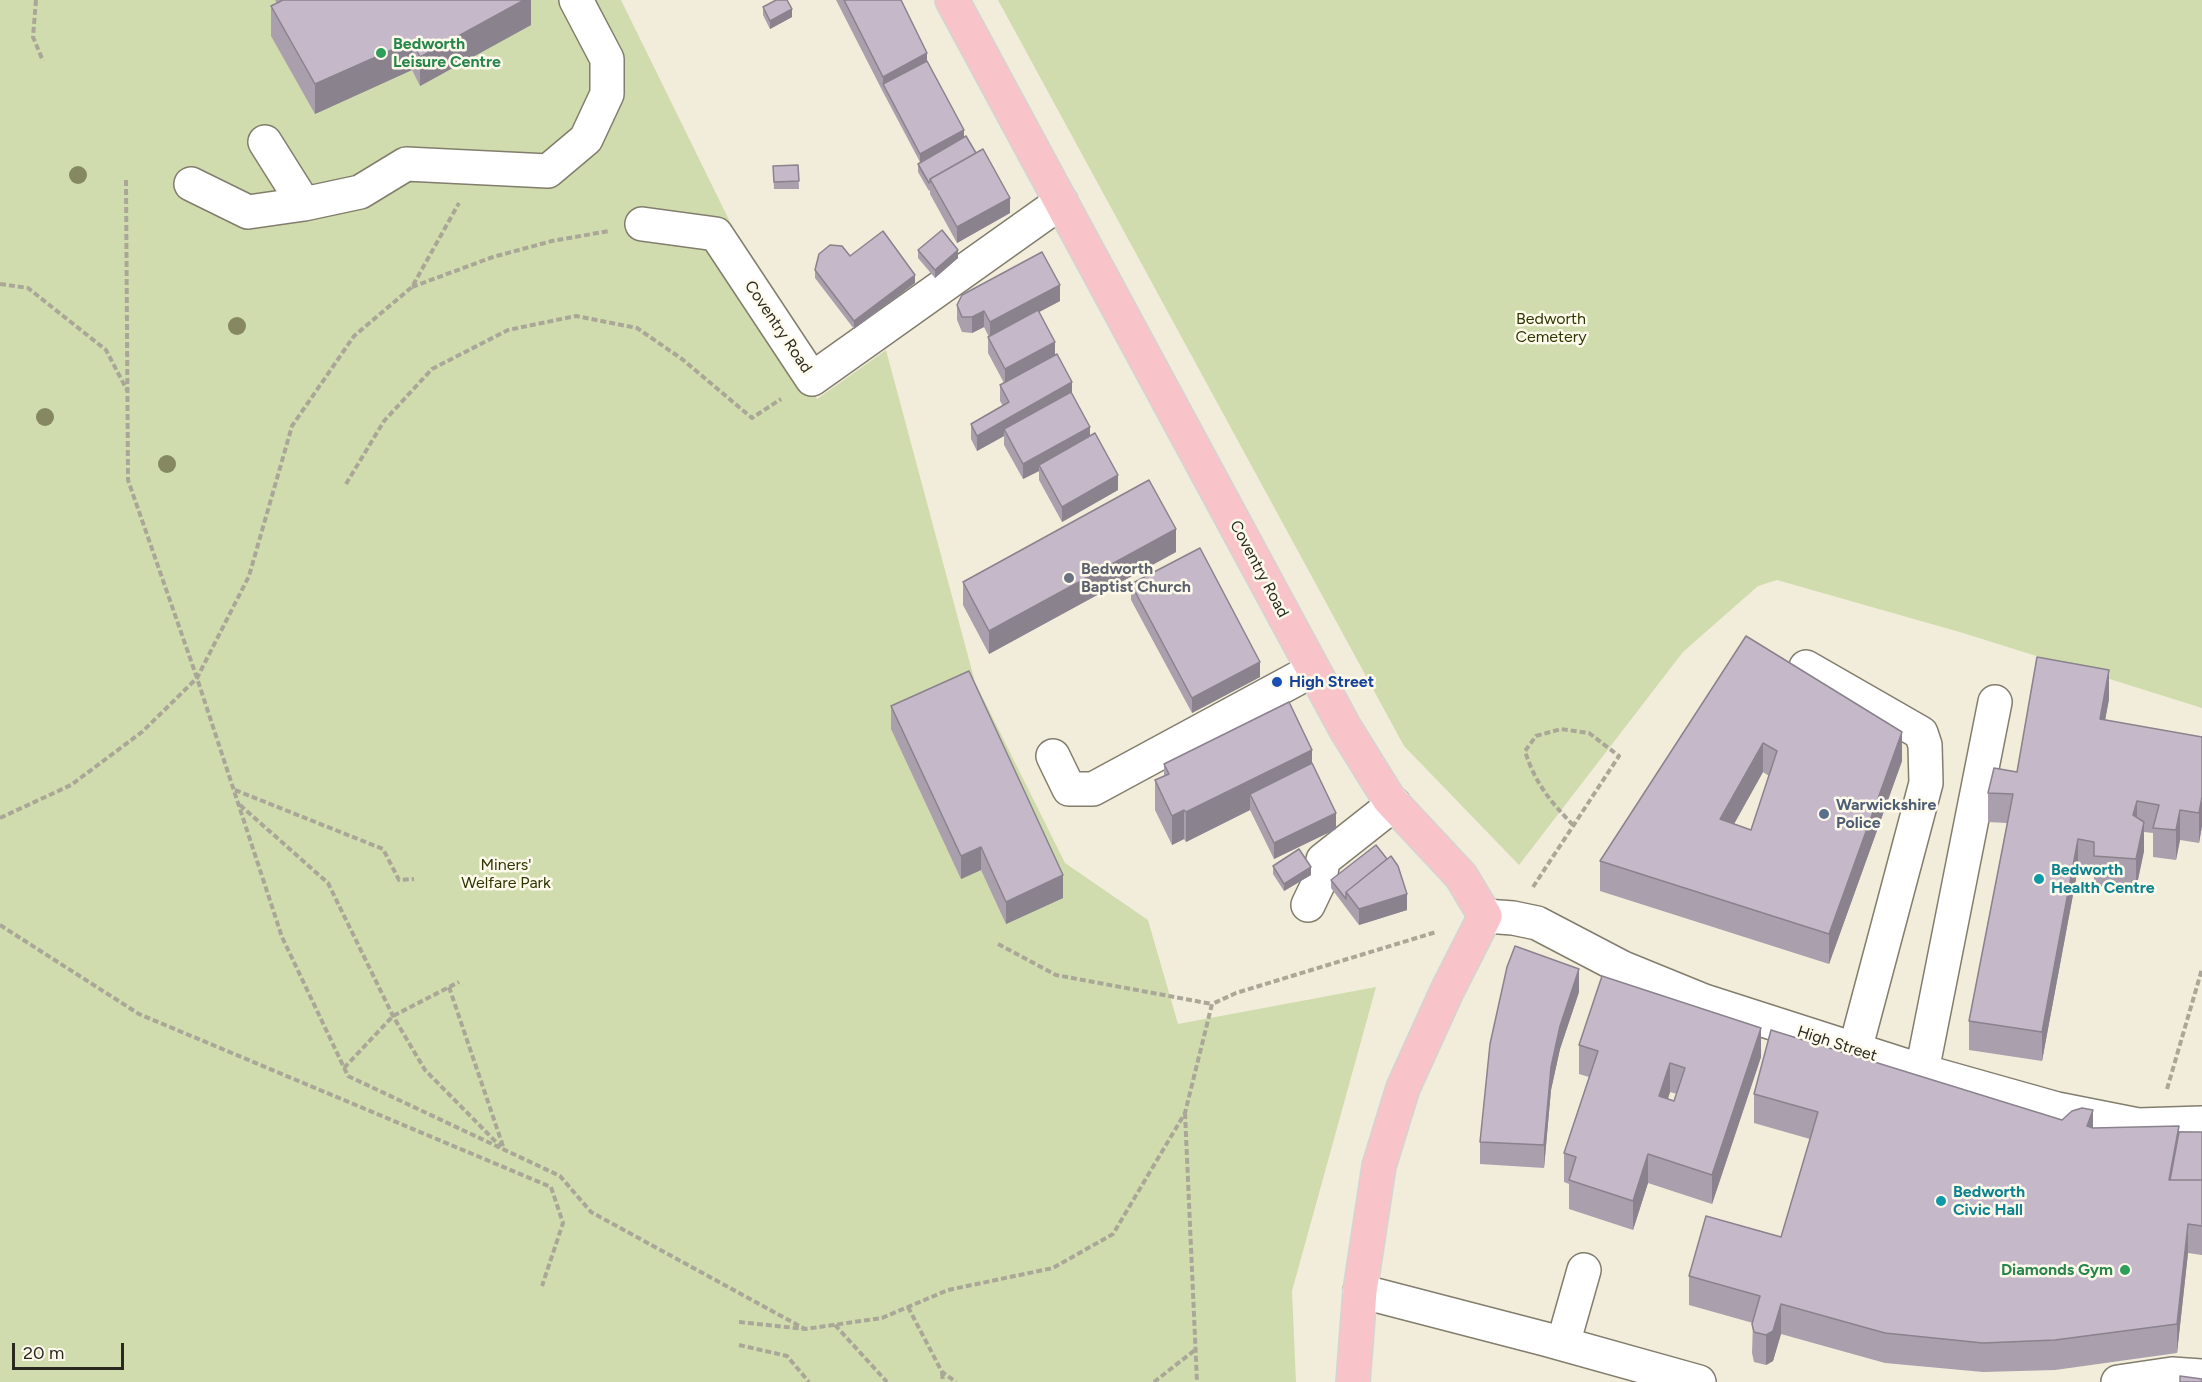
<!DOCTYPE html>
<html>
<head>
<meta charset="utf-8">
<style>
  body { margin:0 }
  #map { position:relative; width:2202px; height:1382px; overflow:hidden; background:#f2edda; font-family:Figtree,sans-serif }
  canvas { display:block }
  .scale { position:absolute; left:12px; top:1343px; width:112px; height:27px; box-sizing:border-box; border:3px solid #2a2821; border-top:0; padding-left:8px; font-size:18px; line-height:21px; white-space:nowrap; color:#2a2821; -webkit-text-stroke:4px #fefaeb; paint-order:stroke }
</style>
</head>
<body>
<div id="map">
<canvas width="2202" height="1382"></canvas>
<div class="scale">20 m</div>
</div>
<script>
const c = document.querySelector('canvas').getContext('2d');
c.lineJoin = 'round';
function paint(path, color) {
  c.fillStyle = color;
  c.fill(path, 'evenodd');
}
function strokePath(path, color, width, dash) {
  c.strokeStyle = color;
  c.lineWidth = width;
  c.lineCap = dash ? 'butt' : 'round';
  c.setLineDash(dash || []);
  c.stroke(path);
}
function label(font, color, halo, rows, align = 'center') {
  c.font = font + ' Figtree,sans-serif';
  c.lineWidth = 5;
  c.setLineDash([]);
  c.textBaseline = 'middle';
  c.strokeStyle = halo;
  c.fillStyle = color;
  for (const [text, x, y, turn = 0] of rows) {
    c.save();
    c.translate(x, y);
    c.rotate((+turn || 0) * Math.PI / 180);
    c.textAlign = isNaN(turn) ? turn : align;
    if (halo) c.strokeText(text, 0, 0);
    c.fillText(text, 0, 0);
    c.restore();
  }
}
paint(new Path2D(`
  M 0,0 L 621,0 L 817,399 L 886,350 L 975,682 L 1065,863 L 1148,920 L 1178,1024 L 1376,987 L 1292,1291 L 1296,1382 L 0,1382 Z
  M 998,0 L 2202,0 L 2202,708 L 1963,633 L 1777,580 L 1758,586 L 1683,652 L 1519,865 L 1404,746 Z`), '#d0dcae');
const minor = new Path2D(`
  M 265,142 L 304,204
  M 191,184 L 248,212 L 304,204 L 360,192 L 406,164 L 548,171 L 586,139 L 607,94 L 607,59 L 576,0
  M 642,224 L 716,234 L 812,379 L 1061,202
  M 1806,667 L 1921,733 L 1925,745 L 1926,783 L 1855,1050
  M 1053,756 L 1069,789 L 1093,789 L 1313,670
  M 1308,905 L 1320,880 L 1323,860 L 1394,804
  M 1485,916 L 1513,918 L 1537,923 L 1623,968 L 1704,1001 L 1922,1071 L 2057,1109 L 2138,1125 L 2202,1123
  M 1922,1071 L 1995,702
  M 1360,1291 L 1545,1339 L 1699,1382
  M 1563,1344 L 1584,1270
  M 2118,1382 L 2172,1374 L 2202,1376`);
const major = new Path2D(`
  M 952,0 L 1345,728 L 1389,799 L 1461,876 L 1485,916 L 1447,991 L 1403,1088 L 1379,1166 L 1360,1291 L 1353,1382`);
strokePath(minor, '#827d6c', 36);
strokePath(major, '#d4d4d3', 36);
strokePath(new Path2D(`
  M 36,0 L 33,37 L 43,61
  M 126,180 L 128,480 L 197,678 L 282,937 L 348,1076 L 560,1176 L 591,1212 L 805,1329
  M 0,284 L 28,288 L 106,350 L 128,392
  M 412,287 L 493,257 L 552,241 L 609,231
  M 346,484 L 384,421 L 432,369 L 508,330 L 576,316 L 637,328 L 682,359 L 752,418 L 781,399
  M 235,790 L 383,849 L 399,880 L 414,879
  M 240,805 L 328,883 L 393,1016 L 425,1070 L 501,1147
  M 0,818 L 71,785 L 142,732 L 197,678 L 249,576 L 292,426 L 354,336 L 412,287 L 459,203
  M 1533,887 L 1619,756 L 1589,733 L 1561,729 L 1536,736 L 1525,751 C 1535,783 1550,801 1573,825
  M 0,925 L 139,1014 L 551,1187 L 563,1223 L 542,1286
  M 998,944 L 1056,975 L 1212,1004
  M 449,987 L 504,1149
  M 344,1068 L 393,1016 L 459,982
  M 2167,1089 L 2202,969
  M 1185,1113 L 1197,1382
  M 908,1307 L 942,1372 L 956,1382
  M 739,1322 L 805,1329 L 882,1318 L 948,1290 L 1053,1268 L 1113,1234 L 1185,1113 L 1212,1004 L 1236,993 L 1436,932
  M 835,1325 L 887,1382
  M 739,1345 L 787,1356 L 809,1382
  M 942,1373 L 943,1382
  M 1154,1382 L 1195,1350`), '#aba798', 4, [6, 3]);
strokePath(minor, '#fff', 33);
strokePath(major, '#f8c4c9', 33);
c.fillStyle = '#868862';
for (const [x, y] of [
  [78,175],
  [237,326],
  [45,417],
  [167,464]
]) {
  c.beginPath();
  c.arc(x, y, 9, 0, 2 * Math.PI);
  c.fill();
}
paint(new Path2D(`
  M 275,0 L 531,0 L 531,25 L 420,86 L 412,70 L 315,114 L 271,36 L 271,6 L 277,3 Z
  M 836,0 L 901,0 L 927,61 L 964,137 L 1010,213 L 957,243 L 930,194 L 930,190 L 929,191 L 918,172 L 918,164 L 935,154 L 920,162 L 883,92 Z
  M 763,7 L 792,17 L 770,29 L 763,15 Z
  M 798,165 L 799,189 L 774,189 L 773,166 Z
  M 918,250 L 958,258 L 935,278 L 918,258 Z
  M 850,256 L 915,283 L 854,329 L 815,278 L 815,270 Z
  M 1060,301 L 1039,312 L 1055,354 L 1090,435 L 1118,490 L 1062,522 L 1039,480 L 1039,471 L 1023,479 L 1004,445 L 1004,436 L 977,451 L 971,439 L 971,424 L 1003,406 L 1000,401 L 1000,385 L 1004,383 L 988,353 L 988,337 L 989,337 L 984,327 L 972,333 L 962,332 L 957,320 L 957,305 Z
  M 1176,552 L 989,654 L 963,605 L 963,582 Z
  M 1131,584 L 1260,677 L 1192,713 L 1131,600 Z
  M 1746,636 L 1902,761 L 1829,964 L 1600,891 L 1600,861 ZM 1763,772 L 1769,776 L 1751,830 L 1734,824 Z
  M 2109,699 L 2105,720 L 2202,737 L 2202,826 L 2199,843 L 2180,840 L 2176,860 L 2153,857 L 2153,833 L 2144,832 L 2144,851 L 2136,889 L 2094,886 L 2094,872 L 2078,868 L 2042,1061 L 1969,1050 L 1969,1021 L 2007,823 L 1988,822 L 1988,793 L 2017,772 Z
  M 891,706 L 1063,898 L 1006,924 L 981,870 L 961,879 L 891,729 Z
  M 1312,763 L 1336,829 L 1274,859 L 1250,810 L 1186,842 L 1184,839 L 1172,845 L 1155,810 L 1155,780 L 1164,776 L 1164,764 Z
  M 1273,866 L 1311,875 L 1284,891 L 1273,874 Z
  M 1331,880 L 1407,910 L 1359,925 L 1331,888 Z
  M 1579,992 L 1560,1049 L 1551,1090 L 1544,1168 L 1480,1164 L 1480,1142 Z
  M 1579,1045 L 1761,1057 L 1712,1204 L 1648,1183 L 1633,1230 L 1569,1209 L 1569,1184 L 1564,1182 L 1564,1153 L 1589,1077 L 1579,1074 ZM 1670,1092 L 1677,1094 L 1674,1101 L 1668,1099 Z
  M 1754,1094 L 2062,1120 L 2093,1128 L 2202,1132 L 2202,1255 L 2188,1253 L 2177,1353 L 2055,1370 L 1983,1372 L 1885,1363 L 1781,1334 L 1773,1361 L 1766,1365 L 1754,1362 L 1752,1353 L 1753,1323 L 1689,1305 L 1689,1276 L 1781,1237 L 1810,1139 L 1754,1123 Z`), '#a99fad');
paint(new Path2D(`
  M 524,0 L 531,0 L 531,25 L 420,86 L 420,57 Z
  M 792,9 L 792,17 L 770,29 L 770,21 Z
  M 412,41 L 412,70 L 315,114 L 315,84 Z
  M 927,53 L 927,69 L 883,84 L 883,92 L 883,77 Z
  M 964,130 L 964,138 L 920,162 L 920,154 Z
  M 1010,198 L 1010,213 L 957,243 L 957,227 Z
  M 958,250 L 958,258 L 935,278 L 935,270 Z
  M 915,275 L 915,283 L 854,329 L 854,321 Z
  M 1060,285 L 1060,301 L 990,338 L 990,322 Z
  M 984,311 L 984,327 L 972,333 L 972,317 Z
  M 1055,342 L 1055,358 L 1005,385 L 1005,369 Z
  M 1072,382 L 1072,397 L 1004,429 L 1004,436 L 977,451 L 977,436 Z
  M 1090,427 L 1090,442 L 1039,465 L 1039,471 L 1023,479 L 1023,464 Z
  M 1118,475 L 1118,490 L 1062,522 L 1062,507 Z
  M 1176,529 L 1176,552 L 989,654 L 989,631 Z
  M 1260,662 L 1260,677 L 1192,713 L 1192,698 Z
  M 2109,670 L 2109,699 L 2100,748 L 2100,719 Z
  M 1902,732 L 1902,761 L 1829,964 L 1829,934 Z
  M 1763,743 L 1763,772 L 1720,849 L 1720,819 Z
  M 1312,750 L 1312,779 L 1250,794 L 1250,810 L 1186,842 L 1186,812 Z
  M 2202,797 L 2202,826 L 2199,843 L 2199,813 Z
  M 2137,801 L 2137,830 L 2133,815 Z
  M 1184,810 L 1184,839 L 1172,845 L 1172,816 Z
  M 2180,810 L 2180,840 L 2176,860 L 2176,830 Z
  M 1336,813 L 1336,829 L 1274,859 L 1274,843 Z
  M 2144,822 L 2144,851 L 2136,889 L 2136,859 Z
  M 2078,839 L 2078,868 L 2042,1061 L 2042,1032 Z
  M 981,847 L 981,870 L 961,879 L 961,856 Z
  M 1311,867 L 1311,875 L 1284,891 L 1284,884 Z
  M 1063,875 L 1063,898 L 1006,924 L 1006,902 Z
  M 1407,894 L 1407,910 L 1359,925 L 1359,909 Z
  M 1579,969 L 1579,992 L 1560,1049 L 1551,1090 L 1544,1168 L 1544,1145 L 1551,1067 L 1560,1026 Z
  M 1761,1028 L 1761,1057 L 1712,1204 L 1712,1175 Z
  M 1670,1063 L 1670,1092 L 1659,1125 L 1659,1096 Z
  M 2093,1110 L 2093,1139 L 2087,1126 Z
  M 2179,1126 L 2179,1155 L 2173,1186 L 2169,1180 Z
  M 1648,1154 L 1648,1183 L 1633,1230 L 1633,1201 Z
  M 2188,1224 L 2188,1253 L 2177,1353 L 2177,1324 Z
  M 1781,1304 L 1781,1334 L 1773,1361 L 1766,1365 L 1766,1335 Z`), '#8a828d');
const building = new Path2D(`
  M 283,0 L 524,0 L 420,57 L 412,41 L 315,84 L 271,6 Z
  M 776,0 L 787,0 L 792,9 L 770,21 L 763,7 Z
  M 844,0 L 901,0 L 927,53 L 883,77 Z
  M 927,61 L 964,130 L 920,154 L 883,84 Z
  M 966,136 L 976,153 L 930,179 L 930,182 L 929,183 L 918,164 Z
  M 983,149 L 1010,198 L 957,227 L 930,179 Z
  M 798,165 L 799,181 L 774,182 L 773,166 Z
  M 942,230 L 958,250 L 935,270 L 918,250 Z
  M 883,231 L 915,275 L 854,321 L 815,270 L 819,254 L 830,245 L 842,246 L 850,256 Z
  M 1042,252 L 1060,285 L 990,322 L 984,311 L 972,317 L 962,317 L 957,305 L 962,295 Z
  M 1038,310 L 1055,342 L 1005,369 L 988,337 Z
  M 1057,354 L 1072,382 L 977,436 L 971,424 L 1009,402 L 1000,385 Z
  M 1071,392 L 1090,427 L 1023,464 L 1004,429 Z
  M 1095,433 L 1118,475 L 1062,507 L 1039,465 Z
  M 1149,480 L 1176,529 L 989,631 L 963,582 Z
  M 1200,548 L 1260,662 L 1192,698 L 1131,584 Z
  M 1746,636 L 1902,732 L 1829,934 L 1600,861 ZM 1763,743 L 1777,751 L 1751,830 L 1720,819 Z
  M 2037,657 L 2109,670 L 2100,719 L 2202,737 L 2202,797 L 2199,813 L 2180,810 L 2176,830 L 2153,828 L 2159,805 L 2137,801 L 2133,815 L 2144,822 L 2136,859 L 2094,856 L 2094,842 L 2078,839 L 2042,1032 L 1969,1021 L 2013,794 L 1988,793 L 1994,768 L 2017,772 Z
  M 969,671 L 1063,875 L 1006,902 L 981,847 L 961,856 L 891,706 Z
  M 1289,702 L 1312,750 L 1186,812 L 1184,810 L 1172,816 L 1155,780 L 1169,774 L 1164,764 Z
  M 1312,763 L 1336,813 L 1274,843 L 1250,794 Z
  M 1376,845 L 1387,859 L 1346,892 L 1346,899 L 1331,880 Z
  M 1299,849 L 1311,867 L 1284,884 L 1273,866 Z
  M 1391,856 L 1398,866 L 1407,894 L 1359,909 L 1346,892 Z
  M 1515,946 L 1579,969 L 1560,1026 L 1551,1067 L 1544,1145 L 1480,1142 L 1490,1044 L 1507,967 Z
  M 1602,976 L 1761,1028 L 1712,1175 L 1648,1154 L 1633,1201 L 1569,1180 L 1576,1157 L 1564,1153 L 1598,1051 L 1579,1045 ZM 1670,1063 L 1685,1068 L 1674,1101 L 1659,1096 Z
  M 1771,1030 L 2062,1120 L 2072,1111 L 2082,1108 L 2093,1110 L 2087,1126 L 2093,1128 L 2179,1126 L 2169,1180 L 2202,1180 L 2202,1226 L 2188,1224 L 2177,1324 L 2055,1340 L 1983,1343 L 1885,1333 L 1781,1304 L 1773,1331 L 1766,1335 L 1754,1332 L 1752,1324 L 1760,1296 L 1689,1276 L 1706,1216 L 1781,1237 L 1818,1112 L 1754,1094 Z
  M 2179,1132 L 2202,1132 L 2202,1180 L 2170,1180 Z
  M 2180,1376 L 2202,1379 L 2202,1382 L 2180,1382 Z`);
paint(building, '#c5b9c9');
strokePath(building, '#8a828d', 1.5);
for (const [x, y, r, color] of [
  [381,53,6,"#2e9e5b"],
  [1069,578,6,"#6b7280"],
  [1277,682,6,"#1a4fb4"],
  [1824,814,6,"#5c6f8a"],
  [2039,879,6,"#0f9aa8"],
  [1941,1201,6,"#0f9aa8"],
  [2125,1270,6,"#2e9e5b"]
]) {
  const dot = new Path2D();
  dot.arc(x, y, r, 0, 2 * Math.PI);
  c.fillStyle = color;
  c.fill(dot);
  strokePath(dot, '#fefaeb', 2);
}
label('bold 16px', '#27864d', '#fefaeb', [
  ["Bedworth",393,44],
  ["Leisure Centre",393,62],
  ["Diamonds Gym",2113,1270,"right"]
], 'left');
label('16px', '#2d3600', '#fefaeb', [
  ["Bedworth",1551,319],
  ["Cemetery",1551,337],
  ["Miners'",506,865],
  ["Welfare Park",506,883]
]);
label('16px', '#2a2821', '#fefaeb', [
  ["Coventry Road",778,327,56],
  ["Coventry Road",1259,569,62],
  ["High Street",1837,1044,18]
]);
label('bold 16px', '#5b616d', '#fefaeb', [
  ["Bedworth",1081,569],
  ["Baptist Church",1081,587]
], 'left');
label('bold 16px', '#164399', '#fefaeb', [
  ["High Street",1289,682]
], 'left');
label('bold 16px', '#4e5e75', '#fefaeb', [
  ["Warwickshire",1836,805],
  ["Police",1836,823]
], 'left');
label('bold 16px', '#0d838f', '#fefaeb', [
  ["Bedworth",2051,870],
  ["Health Centre",2051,888],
  ["Bedworth",1953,1192],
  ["Civic Hall",1953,1210]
], 'left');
</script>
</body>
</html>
